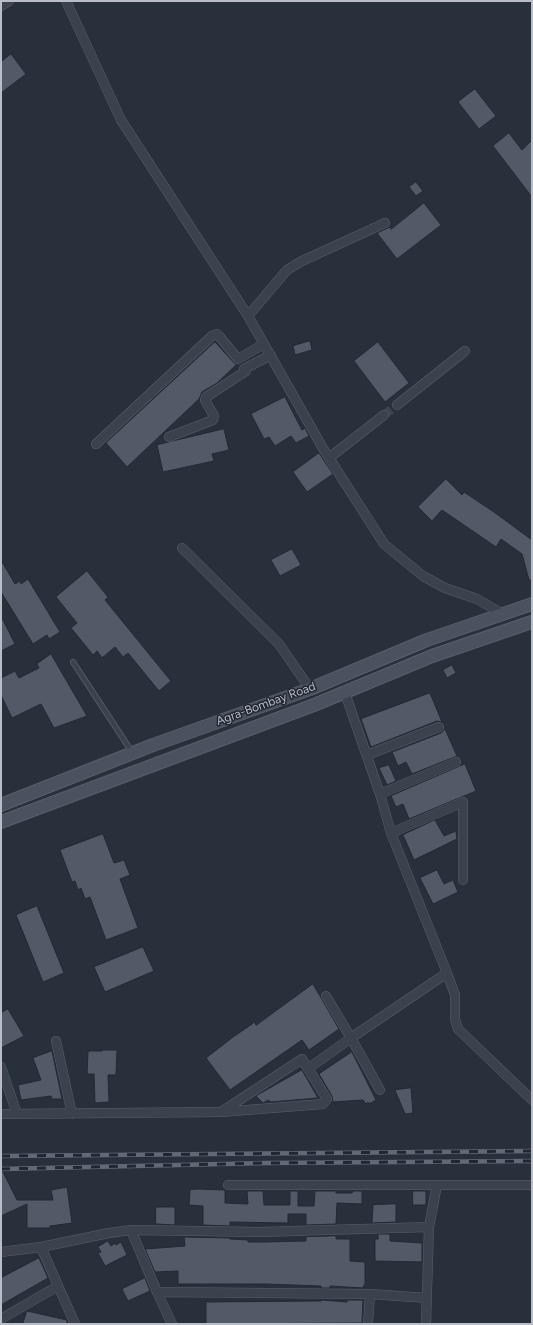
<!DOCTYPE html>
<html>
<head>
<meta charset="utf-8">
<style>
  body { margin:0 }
  #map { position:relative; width:533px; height:1325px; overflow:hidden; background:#28303c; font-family:Figtree,sans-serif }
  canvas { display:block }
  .frame { position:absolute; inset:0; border:2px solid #b8bdc7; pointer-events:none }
</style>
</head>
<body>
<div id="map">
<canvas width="533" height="1325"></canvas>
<div class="frame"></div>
</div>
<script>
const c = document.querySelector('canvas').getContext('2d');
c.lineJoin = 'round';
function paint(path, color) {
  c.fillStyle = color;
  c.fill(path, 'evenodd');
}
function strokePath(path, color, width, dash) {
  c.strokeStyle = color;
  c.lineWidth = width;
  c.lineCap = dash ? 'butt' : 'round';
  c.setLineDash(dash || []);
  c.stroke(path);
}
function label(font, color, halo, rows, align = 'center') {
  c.font = font + ' Figtree,sans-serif';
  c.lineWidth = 3;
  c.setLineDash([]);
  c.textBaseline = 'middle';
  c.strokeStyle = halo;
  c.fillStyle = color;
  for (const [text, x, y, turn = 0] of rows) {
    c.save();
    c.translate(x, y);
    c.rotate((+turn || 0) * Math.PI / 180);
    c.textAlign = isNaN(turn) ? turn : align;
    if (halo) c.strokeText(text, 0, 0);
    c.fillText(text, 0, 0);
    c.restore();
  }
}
const building = new Path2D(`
  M 11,54 L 26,74 L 1,93 L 1,62 Z
  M 475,89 L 496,116 L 479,129 L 458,102 Z
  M 509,133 L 522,150 L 532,140 L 532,197 L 493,146 Z
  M 416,182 L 423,191 L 416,196 L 409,187 Z
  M 424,203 L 441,225 L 397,259 L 377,233 L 390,227 L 391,229 Z
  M 310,341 L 312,350 L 295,355 L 293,346 Z
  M 215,342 L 236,365 L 217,383 L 202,392 L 199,399 L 127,467 L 106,443 Z
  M 378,342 L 409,383 L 385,402 L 354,361 Z
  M 285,397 L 302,430 L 305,428 L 309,436 L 296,443 L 291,436 L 275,446 L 269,437 L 264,439 L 251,414 Z
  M 224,429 L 229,450 L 212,454 L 214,461 L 163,472 L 157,445 Z
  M 319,453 L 333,474 L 307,492 L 293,472 Z
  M 446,479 L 462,495 L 464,492 L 494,512 L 532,540 L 532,580 L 529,580 L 522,554 L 501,539 L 496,547 L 442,510 L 432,521 L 418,507 Z
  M 292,549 L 301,565 L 280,576 L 271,560 Z
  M 1,560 L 15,584 L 20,581 L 21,584 L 28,579 L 60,632 L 49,639 L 47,635 L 33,644 L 1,592 Z
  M 87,571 L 108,597 L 105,600 L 171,681 L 159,691 L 128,653 L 123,657 L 115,647 L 102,658 L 97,651 L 93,655 L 71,628 L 77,623 L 56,597 Z
  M 1,616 L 15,644 L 1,651 Z
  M 51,654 L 87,716 L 54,728 L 41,704 L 12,718 L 1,695 L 1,678 L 15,671 L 19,678 L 39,668 L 37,664 Z
  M 452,665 L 456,673 L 447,678 L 443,670 Z
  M 430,693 L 442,722 L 437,721 L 371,747 L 361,719 Z
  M 445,729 L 457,756 L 412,774 L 406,762 L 398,766 L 392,752 L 441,733 Z
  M 465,764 L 476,791 L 409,819 L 403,804 L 396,807 L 391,796 Z
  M 389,765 L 396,781 L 387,785 L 379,768 Z
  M 435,820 L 444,836 L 456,831 L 457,839 L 414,860 L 403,835 Z
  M 103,834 L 114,863 L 124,860 L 130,875 L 120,879 L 138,928 L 106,940 L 90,897 L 85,899 L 81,888 L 78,890 L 75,881 L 72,882 L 60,850 Z
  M 437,870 L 444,884 L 453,880 L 458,892 L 433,904 L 420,878 Z
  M 37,906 L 64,973 L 43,982 L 16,915 Z
  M 143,947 L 154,971 L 105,992 L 94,967 Z
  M 313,984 L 339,1029 L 309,1050 L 302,1040 L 230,1090 L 206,1058 L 233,1037 L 255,1022 L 256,1025 Z
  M 8,1009 L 24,1036 L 1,1048 L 1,1013 Z
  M 102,1050 L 117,1050 L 116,1075 L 108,1075 L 109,1102 L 95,1103 L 94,1074 L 87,1074 L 88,1051 L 102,1051 Z
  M 52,1051 L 62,1099 L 52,1099 L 51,1096 L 21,1100 L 18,1085 L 41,1080 L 33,1058 Z
  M 352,1052 L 376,1100 L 369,1104 L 368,1102 L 366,1104 L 363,1100 L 333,1102 L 332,1096 L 319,1074 Z
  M 302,1070 L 318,1098 L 271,1102 L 268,1100 L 263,1103 L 256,1096 Z
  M 411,1088 L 413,1113 L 405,1114 L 395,1090 Z
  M 1,1168 L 17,1200 L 53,1200 L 51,1190 L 67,1187 L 72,1223 L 50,1226 L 50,1228 L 27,1228 L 27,1204 L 1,1216 Z
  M 198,1189 L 225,1190 L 225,1203 L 248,1204 L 247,1191 L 263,1191 L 264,1205 L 290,1205 L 290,1191 L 298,1191 L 298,1206 L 314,1206 L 315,1191 L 336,1191 L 336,1193 L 352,1193 L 353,1191 L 362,1191 L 362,1204 L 337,1203 L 336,1224 L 306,1225 L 306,1214 L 288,1214 L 288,1223 L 230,1222 L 230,1226 L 203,1225 L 203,1206 L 189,1205 L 190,1190 Z
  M 413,1191 L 426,1191 L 426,1205 L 413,1205 Z
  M 396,1204 L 396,1222 L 372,1223 L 373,1205 Z
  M 156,1207 L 175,1207 L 175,1225 L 156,1224 Z
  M 378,1234 L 390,1234 L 390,1241 L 422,1243 L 422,1262 L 375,1261 L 375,1239 L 378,1239 Z
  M 336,1236 L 336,1239 L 350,1239 L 350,1261 L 365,1262 L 365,1285 L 364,1285 L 363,1288 L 330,1286 L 330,1288 L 321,1288 L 321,1286 L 265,1284 L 178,1284 L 178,1271 L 155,1272 L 145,1249 L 185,1246 L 184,1237 L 230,1238 L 230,1239 L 248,1240 L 248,1242 L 264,1242 L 306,1241 L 306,1237 Z
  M 108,1241 L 111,1246 L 115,1243 L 116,1245 L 121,1242 L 127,1255 L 105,1266 L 98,1253 L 101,1252 L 98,1247 Z
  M 39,1258 L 48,1278 L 1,1305 L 1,1278 Z
  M 145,1278 L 150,1291 L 128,1301 L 122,1289 Z
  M 321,1300 L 347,1302 L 347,1300 L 363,1300 L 362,1323 L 206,1324 L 206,1302 L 321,1301 Z
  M 27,1311 L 67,1320 L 67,1324 L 23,1324 Z`);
paint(building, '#525a67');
strokePath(building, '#232934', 1);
strokePath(new Path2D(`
  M 384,415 L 397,405`), '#3e4551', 9, [9, 4.5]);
const lane = new Path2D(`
  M 73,662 L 132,752`);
const street = new Path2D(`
  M 66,1 L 121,120 L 248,316 L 324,450 L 384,544 L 423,576 L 445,588 L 477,599 L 503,614
  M 1,6 L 9,1
  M 248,316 L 287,270 L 302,261 L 385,223
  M 397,405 L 465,351
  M 169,437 L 213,420 L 214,416 L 205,400 L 206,397 L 246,371 L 244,369 L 271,355
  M 96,444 L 212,336 L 217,334 L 219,336 L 238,359 L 264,344
  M 329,458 L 384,415
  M 182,548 L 279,644 L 310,689
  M 345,693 L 380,794 L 391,833 L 447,973 L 351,1038 L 380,1090
  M 367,755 L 439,727
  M 380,794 L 456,762
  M 391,833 L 463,802 L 463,880
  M 447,973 L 455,995 L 455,1019 L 458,1029 L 532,1100
  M 56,1041 L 72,1114
  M 1,1067 L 17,1114
  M 309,1068 L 351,1038 L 326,996
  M 1,1114 L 221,1112 L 302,1059 L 327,1099 L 323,1104 L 221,1112
  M 228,1185 L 532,1185
  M 131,1230 L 157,1292 L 370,1294 L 427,1298
  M 41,1247 L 109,1233 L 131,1230 L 260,1232 L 429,1227
  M 1,1252 L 41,1247 L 75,1324
  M 157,1292 L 172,1324
  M 1,1319 L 58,1286
  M 368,1324 L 370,1294
  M 426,1324 L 429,1227 L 437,1185`);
const secondary = new Path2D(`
  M 1,805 L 153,745 L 310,689 L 427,640 L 532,604
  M 1,822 L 314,705 L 432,656 L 532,622`);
strokePath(lane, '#5a606a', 6);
strokePath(street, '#5a606a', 10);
strokePath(secondary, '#5a606a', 14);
strokePath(lane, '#3c424d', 4.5);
strokePath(street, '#3c424d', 9);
strokePath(secondary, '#4a515f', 12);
const rail = new Path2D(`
  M 1,1156 L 532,1151
  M 1,1169 L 267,1163 L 532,1161`);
strokePath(rail, '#626976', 4.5);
strokePath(rail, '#212732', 3, [9]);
label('12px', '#b8bdc7', '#212732', [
  ["Agra-Bombay Road",266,704,-20]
]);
</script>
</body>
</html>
